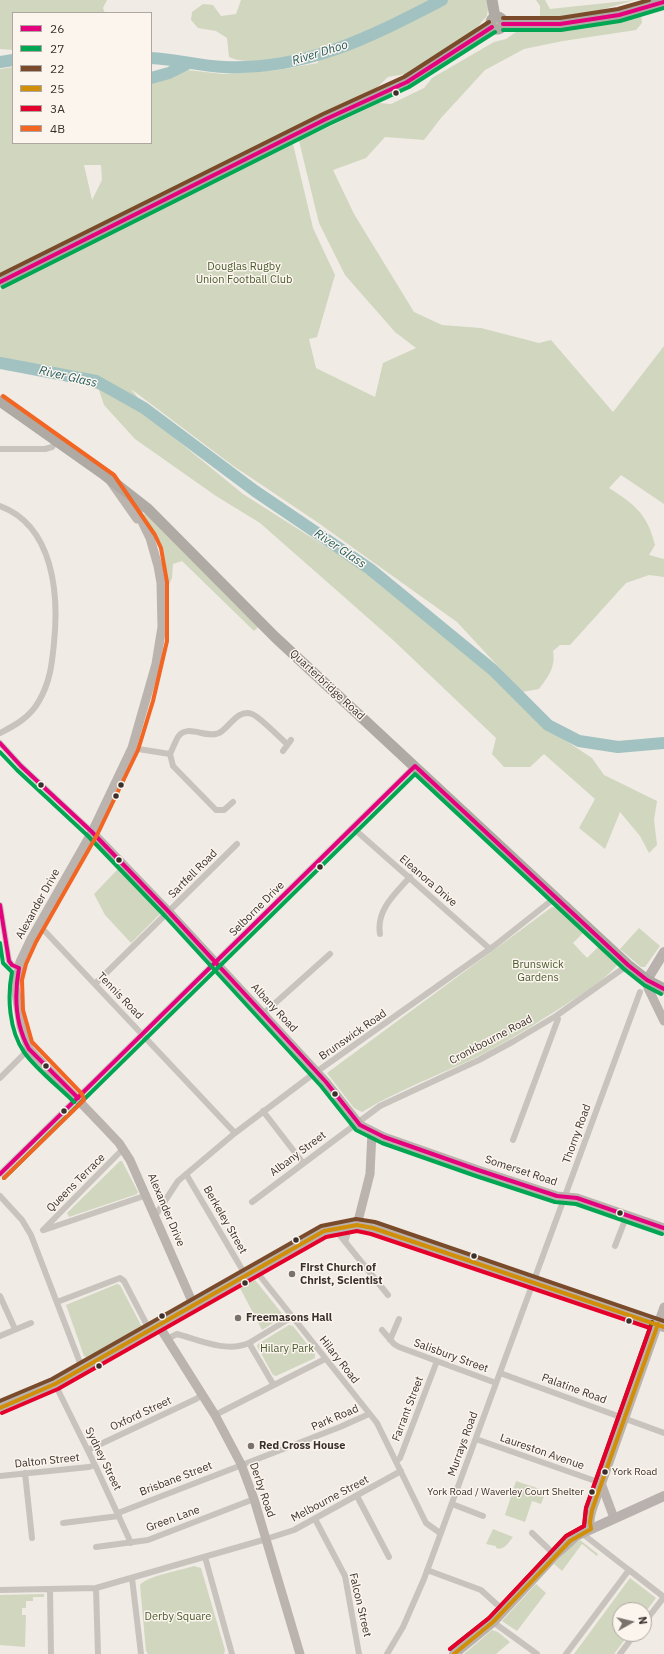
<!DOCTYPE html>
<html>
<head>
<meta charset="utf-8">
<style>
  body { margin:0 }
  #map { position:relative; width:664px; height:1654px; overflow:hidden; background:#f0ebe5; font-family:"IBM Plex Sans",sans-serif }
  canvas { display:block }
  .legend { position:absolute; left:12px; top:12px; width:140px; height:132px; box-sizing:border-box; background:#fbf5ee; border:1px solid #aea6a0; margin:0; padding:5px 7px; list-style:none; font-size:12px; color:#3b302b }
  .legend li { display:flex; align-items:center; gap:8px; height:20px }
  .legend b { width:20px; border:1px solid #aea6a0 }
  .north { position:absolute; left:612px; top:1602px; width:40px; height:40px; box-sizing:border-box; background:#fbf5ee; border:1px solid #aea6a0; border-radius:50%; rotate:82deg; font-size:11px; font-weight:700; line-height:16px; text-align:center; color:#3b302b }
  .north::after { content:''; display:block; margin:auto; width:14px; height:18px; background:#7a716c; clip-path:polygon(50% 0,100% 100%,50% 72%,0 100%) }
</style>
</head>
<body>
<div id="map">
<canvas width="664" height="1654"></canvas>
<ul class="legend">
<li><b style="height:5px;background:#e5007d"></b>26</li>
<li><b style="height:5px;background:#00a651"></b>27</li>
<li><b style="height:5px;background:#7a4b2a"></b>22</li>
<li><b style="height:5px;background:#d18e09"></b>25</li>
<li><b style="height:5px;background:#e4002b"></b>3A</li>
<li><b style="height:5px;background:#f26522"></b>4B</li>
</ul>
<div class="north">N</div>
</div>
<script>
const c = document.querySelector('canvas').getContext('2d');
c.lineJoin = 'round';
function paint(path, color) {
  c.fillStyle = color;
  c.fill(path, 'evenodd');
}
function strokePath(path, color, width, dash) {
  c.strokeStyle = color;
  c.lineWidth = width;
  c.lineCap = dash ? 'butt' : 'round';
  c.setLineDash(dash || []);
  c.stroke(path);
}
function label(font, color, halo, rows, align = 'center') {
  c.font = font + ' "IBM Plex Sans",sans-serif';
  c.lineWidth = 3;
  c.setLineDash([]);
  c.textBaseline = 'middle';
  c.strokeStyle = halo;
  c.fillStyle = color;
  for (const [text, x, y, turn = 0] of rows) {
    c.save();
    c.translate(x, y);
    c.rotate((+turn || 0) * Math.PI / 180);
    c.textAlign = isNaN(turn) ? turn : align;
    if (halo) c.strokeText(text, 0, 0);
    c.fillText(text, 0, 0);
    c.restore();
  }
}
paint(new Path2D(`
  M 0,0 L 107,0 L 103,8 L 105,13 L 13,13 L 13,50 L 0,49 Z
  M 241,0 L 489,0 L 487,16 L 473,32 L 412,73 L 388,77 L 372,92 L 315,118 L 0,276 L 0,69 L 13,67 L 13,143 L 151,143 L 151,81 L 160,80 L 187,70 L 223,74 L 278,70 L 318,63 L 317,53 C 295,57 249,67 229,57 L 227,38 L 216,31 L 198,28 L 191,20 L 192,12 L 203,4 L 213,5 L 221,16 L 236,14 ZM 84,165 L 101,165 L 102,180 L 92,200 Z
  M 536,0 L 545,0 L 550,9 L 635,0 L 597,11 L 540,19 L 540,6 Z
  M 641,14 L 642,23 L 636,30 L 563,41 L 524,49 L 485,70 L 441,118 L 424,140 L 385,137 L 366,158 L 333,170 L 354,214 L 414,312 L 442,325 L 481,328 L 539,343 L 551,340 L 613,412 L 664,346 L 664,504 L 621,475 L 609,488 C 635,505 647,513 655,545 L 649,555 L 664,559 L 664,577 L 649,575 L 626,583 L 570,645 L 560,645 L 553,651 C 556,667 548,677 539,689 L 522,692 L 457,622 L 317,522 L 232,465 L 131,389 L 161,427 L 243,494 L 364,571 L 487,672 L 545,727 L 592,758 L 604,775 L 657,801 L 654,820 L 657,845 L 649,853 L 640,836 L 620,812 L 605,849 L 579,828 L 595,799 L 544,754 L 530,767 L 504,767 L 492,754 L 496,738 L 393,640 L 260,523 L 216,496 L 135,439 L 104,405 L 99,390 L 17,363 L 0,369 L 0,290 L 293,144 L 313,228 L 335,275 L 317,337 L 309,339 L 316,368 L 375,397 L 383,363 L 416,348 L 395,332 L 345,275 L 319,223 L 299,141 L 379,103 L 391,104 L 424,88 L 432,78 L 494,42 L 506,39 L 516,32 L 567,28 Z
  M 146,513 L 259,626 L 254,631 L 182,561 L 173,564 L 172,578 L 167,589 C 166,562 159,540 144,517 L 143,515 Z
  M 119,868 L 162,912 L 131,943 L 105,915 L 94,894 Z
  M 552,907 L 561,908 L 585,931 L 573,943 L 587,958 L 599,946 L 618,964 C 604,981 583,993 565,1005 C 537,1023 507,1042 477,1057 C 439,1075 398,1090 362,1112 L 354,1108 L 327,1073 Z
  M 639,928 L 660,946 L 645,967 L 641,967 L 620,949 Z
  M 120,1161 L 122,1161 L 138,1192 L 137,1194 L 69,1217 L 67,1213 Z
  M 255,1280 L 284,1316 L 262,1330 L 240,1288 Z
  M 117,1284 L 120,1285 L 142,1327 L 141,1330 L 88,1358 L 84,1356 L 66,1305 Z
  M 289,1325 L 293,1326 L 315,1354 L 315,1358 L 276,1376 L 273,1375 L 257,1346 L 258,1344 Z
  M 516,1481 L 546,1491 L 541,1504 L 532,1501 L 525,1522 L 505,1515 Z
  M 493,1529 L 513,1537 C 508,1543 504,1551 496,1548 L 496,1546 L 486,1544 Z
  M 580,1540 L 598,1554 L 597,1556 L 582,1544 L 562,1571 L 554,1564 L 572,1545 Z
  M 194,1566 L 201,1568 L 225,1650 L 224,1654 L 148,1654 L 146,1651 L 140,1585 C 147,1576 182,1570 194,1566 Z
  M 630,1578 L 656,1598 L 644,1614 L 644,1610 L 620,1610 L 620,1634 L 629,1634 L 614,1654 L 574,1654 Z
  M 536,1584 L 546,1593 L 517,1631 L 502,1621 Z
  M 44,1594 L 44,1597 L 33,1597 L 33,1601 L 26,1601 L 26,1608 L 22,1608 L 22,1615 L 26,1615 L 25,1647 L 0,1645 L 0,1595 Z
  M 492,1630 L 498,1632 L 510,1642 L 496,1654 L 464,1654 Z`), '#d1d6bf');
strokePath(new Path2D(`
  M 151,58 C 175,59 199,66 224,67 C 308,70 370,37 442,0
  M 0,62 L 13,60
  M 151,78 L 169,73 L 189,63
  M 0,363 L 96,381 L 144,408 L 255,491 L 370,569 L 493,670 L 548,725 L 579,741 L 618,747 L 664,743`), '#a1c2c1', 12);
strokePath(new Path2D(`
  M 0,449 L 45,449 L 52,447 L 56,441
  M 0,506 C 54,526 59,595 54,643 C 52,664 50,682 39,701 C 30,717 16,725 0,733
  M 0,743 L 21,766 L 92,832
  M 132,748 L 170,754 C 173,748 175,742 178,737 C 187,723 206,739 219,733 C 229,728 238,708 252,714 C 260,717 279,737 287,744
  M 283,751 L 291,740
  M 170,754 L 173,766 L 216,810 L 224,810 L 233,802
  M 353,828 L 490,949
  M 0,905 L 9,961 L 12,965 L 19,968
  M 39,925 L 235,1133
  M 380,934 C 376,910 395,894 410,877
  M 95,984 L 237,844
  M 263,1014 L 330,954
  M 0,1078 L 29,1049
  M 263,1111 L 303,1163
  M 513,1140 L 558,1019 L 556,1016
  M 0,1174 L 415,766
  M 186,1174 L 246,1276
  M 0,1196 L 22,1220 L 31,1235 L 82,1368
  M 252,1202 L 380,1106 L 479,1060 L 514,1041 L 556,1016 L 628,965
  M 154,1215 L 157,1213 L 178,1181 L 235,1133 L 312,1075 L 494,946 L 556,897
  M 334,1228 L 388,1295
  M 43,1230 L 123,1149
  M 44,1230 L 147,1195
  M 345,1242 L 350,1226
  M 615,1246 L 627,1215
  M 256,1271 L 377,1423 L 426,1523 L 440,1533
  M 0,1296 L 15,1329
  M 57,1302 L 120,1278 L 124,1281 L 150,1331
  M 382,1330 L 394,1344 L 399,1347 L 496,1383
  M 0,1336 L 31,1323
  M 167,1339 L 177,1334 C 199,1340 226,1353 249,1343
  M 390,1340 L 399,1319
  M 500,1373 L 664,1433
  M 55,1384 L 95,1465 L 131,1543
  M 273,1384 L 249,1343 L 292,1317
  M 215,1415 L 325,1359
  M 476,1439 L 601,1483
  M 88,1450 L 196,1399 L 202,1395
  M 396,1462 L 400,1458 L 437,1361
  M 25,1473 L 32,1538
  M 0,1476 L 89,1467 L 95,1465
  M 357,1496 L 389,1557
  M 452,1504 L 483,1516
  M 118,1513 L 340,1427 L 369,1414
  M 315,1519 L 345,1576 L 359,1654
  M 63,1523 L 119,1516
  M 583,1532 L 584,1535 L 629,1570
  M 532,1533 L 555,1555
  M 96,1547 L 148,1540 L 254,1499
  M 205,1557 L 232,1654
  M 427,1570 L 481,1590 L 504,1611
  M 132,1578 L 141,1654
  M 96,1588 L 98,1654
  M 50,1589 L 51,1654
  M 0,1590 L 96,1588 L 263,1540 L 294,1530 L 401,1471
  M 493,1622 L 537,1654
  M 387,1654 L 403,1627 L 424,1579 L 640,992
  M 566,1654 L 629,1570 L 664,1597 L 644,1623
  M 620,1654 L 635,1634`), '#c9c3be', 6);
strokePath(new Path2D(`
  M 111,482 L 137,519
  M 129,495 L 150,538 L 158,566 L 161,583 L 162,627 L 156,664 L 132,748 L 92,832 L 31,939 L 20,962 L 15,986 L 21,1026 L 29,1049 L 102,1125 L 119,1143 L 130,1160 L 194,1306
  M 92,832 L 169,912 L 326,1082 L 360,1125 L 384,1137 L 478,1170 L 557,1196 L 577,1198 L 664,1228
  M 647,980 L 648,988 L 664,1021
  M 357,1225 L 370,1174 L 372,1132
  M 159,1326 L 215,1415 L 241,1464 L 254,1499 L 300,1654
  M 601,1483 L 614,1518
  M 591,1529 C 587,1520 593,1508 596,1499 L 664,1307`), '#bab3ae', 9);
strokePath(new Path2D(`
  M 647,980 L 664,952
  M 0,1408 L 55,1384 L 159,1326 L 324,1231 L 357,1225 L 373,1228 L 664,1327
  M 454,1654 L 493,1622 L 555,1555 L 576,1536 L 664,1496`), '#b8b1ad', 10);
strokePath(new Path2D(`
  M 492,0 L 495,17
  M491 23a6 6 0 1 1 12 0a6 6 0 1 1-12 0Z
  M 503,24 L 560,24 L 619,15 L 664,2
  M 0,282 L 326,119 L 407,82 L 492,27
  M 0,401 L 102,473 L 148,509 L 275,637 L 628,965 L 647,980 L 664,989`), '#afaaa4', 11);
strokePath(new Path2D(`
  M 503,24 L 560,24 L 619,15 L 664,2
  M 0,282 L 326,119 L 407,82 L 492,27
  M 0,743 L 21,766 L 92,832 L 169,912 L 326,1082 L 360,1125 L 384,1137 L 478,1170 L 557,1196 L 577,1198 L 664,1228
  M 0,905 L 9,961 L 12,965 L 19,968 C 14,996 15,1024 29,1049 L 78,1098
  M 0,1174 L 415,766 L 628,965 L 647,980 L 664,989`), '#e5007d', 4);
strokePath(new Path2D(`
  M 503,30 L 561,30 L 620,21 L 664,8
  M 3,287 L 329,124 L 409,87 L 495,32
  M 0,752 L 17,770 L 88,836 L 165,916 L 321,1086 L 356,1130 L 382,1143 L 476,1176 L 555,1202 L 576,1204 L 662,1234
  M 0,943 L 3,963 L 12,972 C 7,997 9,1030 24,1052 C 35,1068 60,1088 74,1102
  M 4,1178 L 415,774 L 624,969 L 644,985 L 661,994`), '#00a651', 4);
strokePath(new Path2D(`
  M 503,18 L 560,18 L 618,9 L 649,0
  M 0,275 L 323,114 L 404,77 L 489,22
  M 0,1401 L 52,1379 L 321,1226 L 356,1219 L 375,1222 L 664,1321
  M 450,1649 L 489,1618 L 566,1536 L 584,1526 L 586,1508 L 652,1322`), '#7a4b2a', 4);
strokePath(new Path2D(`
  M 0,1408 L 55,1384 L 324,1231 L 357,1225 L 373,1228 L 664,1327
  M 454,1654 L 493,1622 L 570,1541 L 591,1529 L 590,1522 L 592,1510 L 658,1324`), '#d18e09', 4);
strokePath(new Path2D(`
  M 2,1413 L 58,1389 L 326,1237 L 357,1231 L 371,1234 L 650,1328 L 586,1508 L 584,1526 L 566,1536 L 489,1618 L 450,1649`), '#e4002b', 4);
strokePath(new Path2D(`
  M 3,396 L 114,475 L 155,535 L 161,548 L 167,582 L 167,641 L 153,701 L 138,750 L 97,835 L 36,942 L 26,964 L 22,980 L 23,1010 L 32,1042 L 82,1094 L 84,1100 L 4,1178`), '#f26522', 4);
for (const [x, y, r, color] of [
  [396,93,3.5,"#3b302b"],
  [41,785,3.5,"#3b302b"],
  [121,785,3.5,"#3b302b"],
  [116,796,3.5,"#3b302b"],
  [119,860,3.5,"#3b302b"],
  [320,867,3.5,"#3b302b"],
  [46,1066,3.5,"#3b302b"],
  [335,1094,3.5,"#3b302b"],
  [64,1111,3.5,"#3b302b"],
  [620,1213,3.5,"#3b302b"],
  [296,1240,3.5,"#3b302b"],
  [474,1256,3.5,"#3b302b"],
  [292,1274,4,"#7a716c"],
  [245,1283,3.5,"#3b302b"],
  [162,1316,3.5,"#3b302b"],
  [238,1318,4,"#7a716c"],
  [629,1321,3.5,"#3b302b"],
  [99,1366,3.5,"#3b302b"],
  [251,1446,4,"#7a716c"],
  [605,1472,3.5,"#3b302b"],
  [592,1492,3.5,"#3b302b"]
]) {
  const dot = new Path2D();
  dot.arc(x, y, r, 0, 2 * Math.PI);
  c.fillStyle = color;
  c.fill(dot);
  strokePath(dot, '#fbf5ee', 1.5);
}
label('10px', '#3b302b', '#fbf5ee', [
  ["York Road",612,1472],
  ["York Road / Waverley Court Shelter",584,1492,"right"]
], 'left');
label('11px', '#4a5a2e', '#fbf5ee', [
  ["Douglas Rugby",244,267],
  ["Union Football Club",244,280],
  ["Brunswick",538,965],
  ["Gardens",538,978],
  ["Hilary Park",287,1349],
  ["Derby Square",178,1617]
]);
label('11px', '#3b302b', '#fbf5ee', [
  ["Quarterbridge Road",327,685,43],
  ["Sartfell Road",193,874,-45],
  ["Eleanora Drive",428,881,41],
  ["Alexander Drive",38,904,-61],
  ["Selborne Drive",257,909,-45],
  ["Tennis Road",120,996,46],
  ["Albany Road",274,1008,47],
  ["Brunswick Road",353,1035,-35],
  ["Cronkbourne Road",491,1040,-28],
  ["Thorny Road",577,1134,-70],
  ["Albany Street",298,1154,-37],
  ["Somerset Road",521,1171,18],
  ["Queens Terrace",76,1183,-45],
  ["Alexander Drive",166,1210,67],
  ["Berkeley Street",225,1220,60],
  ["Salisbury Street",451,1356,20],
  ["Hilary Road",339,1360,52],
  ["Palatine Road",574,1389,20],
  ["Farrant Street",408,1409,-69],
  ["Oxford Street",141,1414,-25],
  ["Park Road",335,1418,-23],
  ["Murrays Road",463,1444,-70],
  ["Laureston Avenue",542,1452,19],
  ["Sydney Street",103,1459,64],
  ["Dalton Street",47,1461,-6],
  ["Brisbane Street",176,1479,-21],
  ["Derby Road",262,1490,71],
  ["Melbourne Street",330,1499,-28],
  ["Green Lane",173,1519,-20],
  ["Falcon Street",360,1605,77]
]);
label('bold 11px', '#3b302b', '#fbf5ee', [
  ["First Church of",300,1268],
  ["Christ, Scientist",300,1281],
  ["Freemasons Hall",246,1318],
  ["Red Cross House",259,1446]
], 'left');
label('italic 12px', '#1f5a5e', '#fbf5ee', [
  ["River Dhoo",320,53,-17],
  ["River Glass",68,377,13],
  ["River Glass",340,549,34]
]);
</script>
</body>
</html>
